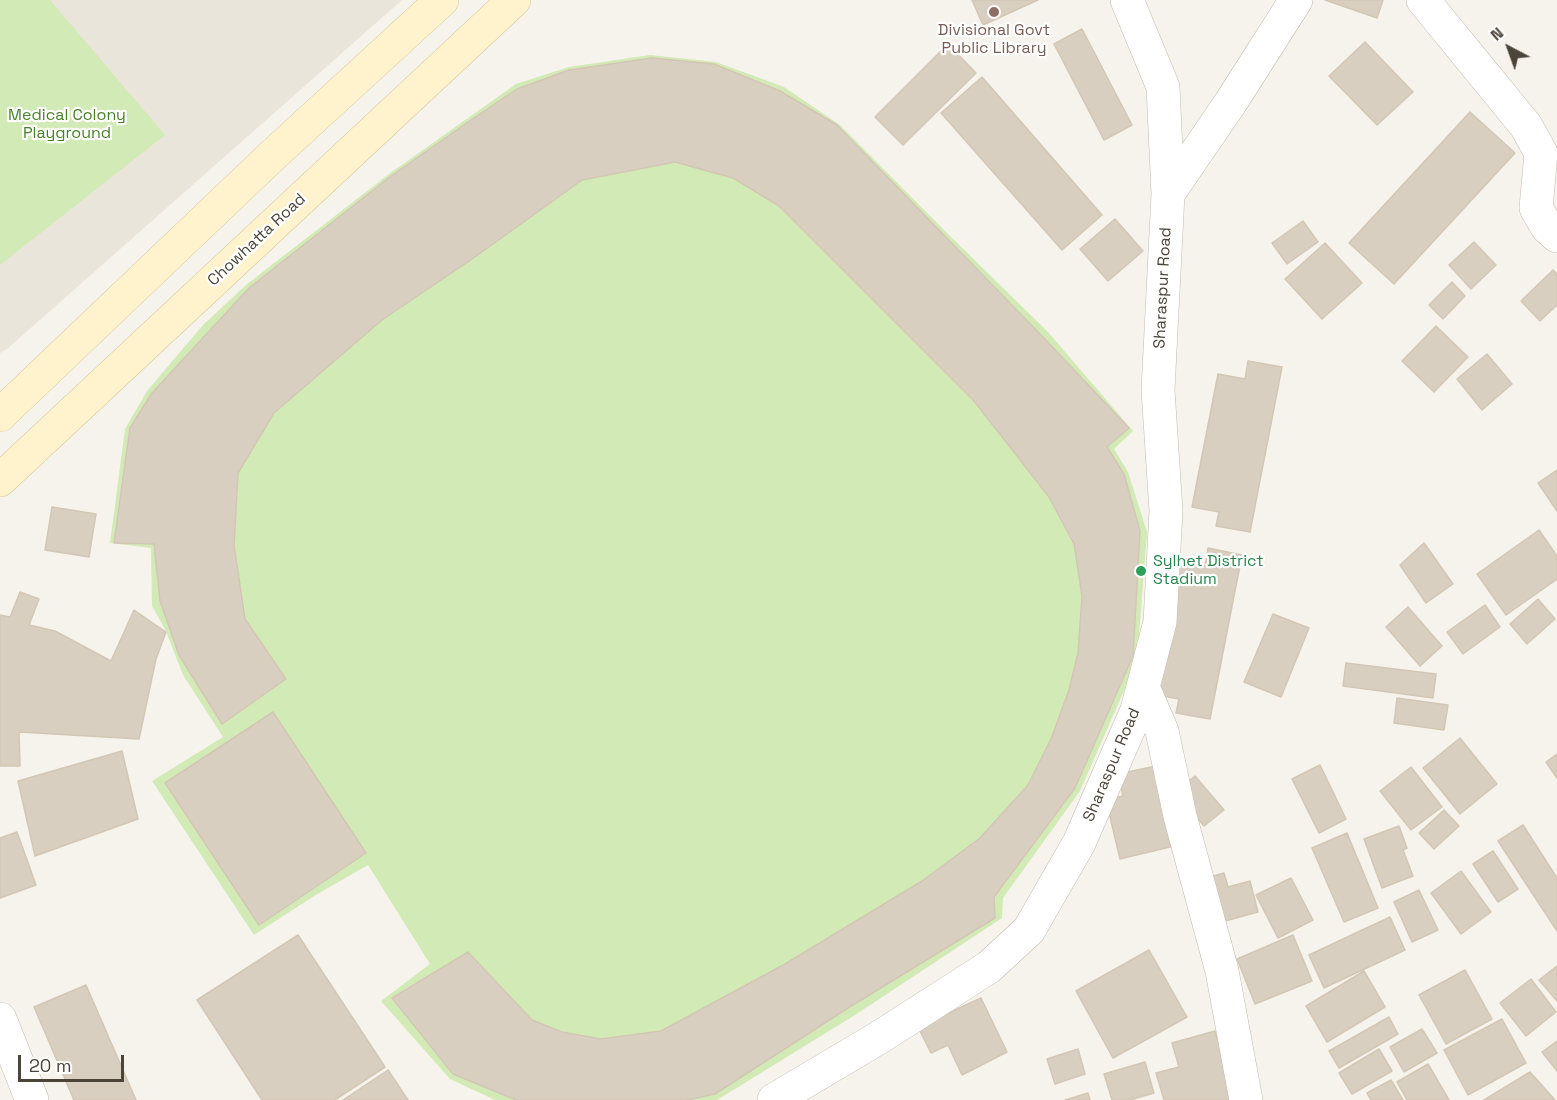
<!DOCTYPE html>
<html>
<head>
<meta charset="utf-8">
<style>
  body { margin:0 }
  #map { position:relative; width:1557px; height:1100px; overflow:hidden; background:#f6f3ec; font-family:"Space Grotesk",sans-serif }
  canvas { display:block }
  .north { position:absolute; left:1479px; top:18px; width:60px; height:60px; -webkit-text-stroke:4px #fff; paint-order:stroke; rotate:319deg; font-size:16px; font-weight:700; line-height:24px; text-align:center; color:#4b4439 }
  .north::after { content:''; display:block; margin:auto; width:21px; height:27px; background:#4b4439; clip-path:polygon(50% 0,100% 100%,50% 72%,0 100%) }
  .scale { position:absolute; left:18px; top:1055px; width:106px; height:27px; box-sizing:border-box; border:3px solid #4b4439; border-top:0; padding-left:8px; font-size:18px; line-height:21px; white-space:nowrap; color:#4b4439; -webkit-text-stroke:4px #fff; paint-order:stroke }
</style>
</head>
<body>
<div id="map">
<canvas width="1557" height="1100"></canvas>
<div class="north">N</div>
<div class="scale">20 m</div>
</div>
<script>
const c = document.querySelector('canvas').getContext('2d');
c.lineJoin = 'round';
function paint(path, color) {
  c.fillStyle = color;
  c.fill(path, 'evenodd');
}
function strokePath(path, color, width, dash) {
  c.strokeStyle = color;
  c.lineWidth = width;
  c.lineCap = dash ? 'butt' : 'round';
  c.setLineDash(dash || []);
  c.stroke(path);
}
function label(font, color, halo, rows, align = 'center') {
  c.font = font + ' "Space Grotesk",sans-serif';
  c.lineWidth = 4.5;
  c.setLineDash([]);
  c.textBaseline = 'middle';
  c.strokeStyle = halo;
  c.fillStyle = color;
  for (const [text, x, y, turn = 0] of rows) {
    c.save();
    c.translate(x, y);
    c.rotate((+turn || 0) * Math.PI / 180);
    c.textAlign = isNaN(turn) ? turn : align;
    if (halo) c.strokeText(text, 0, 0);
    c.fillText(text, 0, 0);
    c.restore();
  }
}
paint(new Path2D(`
  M 0,0 L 402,0 L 7,349 L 0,353 Z`), '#eae5da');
paint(new Path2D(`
  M 0,0 L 50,0 L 165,135 L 0,265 Z
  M 650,55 L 716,62 L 784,87 L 840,125 L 948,234 L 1048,332 L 1133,431 L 1114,449 L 1128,472 L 1147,532 L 1137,661 L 1080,791 L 1003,898 L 1002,918 L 855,1015 L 717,1100 L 687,1100 L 715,1094 L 848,1008 L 995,918 L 994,897 L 1140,531 L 1124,474 L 1107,447 L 1129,428 L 1042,336 L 837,125 L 780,91 L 714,64 L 652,58 L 569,70 L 391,176 L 250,288 L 152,393 L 130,428 L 114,542 L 154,544 L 160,601 L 179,655 L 221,723 L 285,679 L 245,619 L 234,545 L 238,473 L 274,413 L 382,320 L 475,257 L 582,180 L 675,162 L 733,178 L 779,206 L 974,401 L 1049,497 L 1074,544 L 1082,596 L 1078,653 L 1069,690 L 1051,739 L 1028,785 L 980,838 L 922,881 L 785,964 L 661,1031 L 601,1039 L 562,1032 L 532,1020 L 468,952 L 392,997 L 453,1074 L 516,1100 L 495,1100 L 450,1079 L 381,1001 L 430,964 L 368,865 L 314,896 L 254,935 L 152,781 L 223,737 L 183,675 L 166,631 L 152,606 L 151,548 L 110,543 L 125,429 L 147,391 L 203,325 L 246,285 L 389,174 L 516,84 L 569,67 ZM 273,712 L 366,853 L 259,925 L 165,784 Z`), '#d2eab5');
const building = new Path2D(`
  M 972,0 L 1038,0 L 983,25 Z
  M 1325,0 L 1383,0 L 1377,18 Z
  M 1082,29 L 1132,125 L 1104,140 L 1054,44 Z
  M 1365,42 L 1413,92 L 1377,125 L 1329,76 Z
  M 948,44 L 976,73 L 903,145 L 875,117 Z
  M 652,58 L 714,64 L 780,91 L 837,125 L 1042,336 L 1129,428 L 1107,447 L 1124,474 L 1140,531 L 1133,656 L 1075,788 L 994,897 L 995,918 L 848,1008 L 715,1094 L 687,1100 L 516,1100 L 453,1074 L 392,998 L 468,952 L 532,1020 L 562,1032 L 601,1039 L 661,1031 L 785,964 L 922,881 L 980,838 L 1028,785 L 1051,739 L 1069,690 L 1078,653 L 1082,596 L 1074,544 L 1049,497 L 974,401 L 779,206 L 733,178 L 675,162 L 582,180 L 475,257 L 382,320 L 274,413 L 238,473 L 234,545 L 245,619 L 286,679 L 222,724 L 179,655 L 160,601 L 154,544 L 114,543 L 130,428 L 152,393 L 249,288 L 391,176 L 471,120 L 517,89 L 569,70 Z
  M 982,77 L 1102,215 L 1062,250 L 941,113 Z
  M 1470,112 L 1515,153 L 1394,284 L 1349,243 Z
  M 1115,219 L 1143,251 L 1108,281 L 1080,249 Z
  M 1303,221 L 1318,242 L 1287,264 L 1272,243 Z
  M 1474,242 L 1496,265 L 1471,289 L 1449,265 Z
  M 1325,243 L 1362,283 L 1322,319 L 1285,279 Z
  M 1553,270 L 1557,274 L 1557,305 L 1540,321 L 1521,301 Z
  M 1452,282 L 1465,296 L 1443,319 L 1429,305 Z
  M 1436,326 L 1468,357 L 1434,392 L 1402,361 Z
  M 1487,354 L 1512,384 L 1482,410 L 1457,379 Z
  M 1248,361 L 1282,367 L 1250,532 L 1216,526 L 1219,512 L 1192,507 L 1218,374 L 1245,379 Z
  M 1557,470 L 1557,511 L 1538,483 Z
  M 52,507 L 96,514 L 89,557 L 45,550 Z
  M 1539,530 L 1557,556 L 1557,579 L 1506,615 L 1477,574 Z
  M 1424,543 L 1453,584 L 1426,603 L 1400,565 Z
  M 1208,548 L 1242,555 L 1210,719 L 1176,713 L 1179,699 L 1152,694 L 1178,561 L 1205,566 Z
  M 20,592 L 39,599 L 29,625 L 55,631 L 111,661 L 134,610 L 166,632 L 156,659 L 139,739 L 19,732 L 20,766 L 0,766 L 0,615 L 10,617 Z
  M 1538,599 L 1555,619 L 1527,644 L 1510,624 Z
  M 1485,605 L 1500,627 L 1463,654 L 1447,632 Z
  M 1408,607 L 1442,646 L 1420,666 L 1386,627 Z
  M 1273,614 L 1309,628 L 1281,697 L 1244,682 Z
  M 1346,663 L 1436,674 L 1433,698 L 1343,686 Z
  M 1397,698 L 1448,705 L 1444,730 L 1394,723 Z
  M 273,712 L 366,853 L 259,925 L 165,783 Z
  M 1460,738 L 1497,784 L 1460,814 L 1423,768 Z
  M 122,751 L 138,819 L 35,856 L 18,781 Z
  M 1557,754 L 1557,778 L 1546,762 Z
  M 1320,765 L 1346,819 L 1319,833 L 1292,779 Z
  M 1156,766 L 1174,846 L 1120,859 L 1106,800 L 1123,796 L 1118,774 Z
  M 1411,767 L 1442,807 L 1411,830 L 1380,791 Z
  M 1195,776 L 1224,810 L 1204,826 L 1176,792 Z
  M 1444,810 L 1459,826 L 1434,849 L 1419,833 Z
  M 1523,825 L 1557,878 L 1557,931 L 1498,841 Z
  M 1399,826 L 1407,848 L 1403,850 L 1413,876 L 1382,888 L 1364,839 Z
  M 17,832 L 36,885 L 0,898 L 0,838 Z
  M 1347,833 L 1378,908 L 1344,922 L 1312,848 Z
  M 1493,851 L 1518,889 L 1498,902 L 1473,864 Z
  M 1461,871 L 1491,912 L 1461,934 L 1431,893 Z
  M 1224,873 L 1228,887 L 1250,881 L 1258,912 L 1218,923 L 1206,878 Z
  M 1291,878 L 1313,920 L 1278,938 L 1256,895 Z
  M 1419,890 L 1438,930 L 1412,942 L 1394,902 Z
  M 1390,917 L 1405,950 L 1324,988 L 1309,955 Z
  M 298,935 L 385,1067 L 335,1100 L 262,1100 L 197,1000 Z
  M 1293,935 L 1312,981 L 1255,1004 L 1237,959 Z
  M 1149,950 L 1187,1017 L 1113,1058 L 1076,991 Z
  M 1557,966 L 1557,1001 L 1539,980 Z
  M 1465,970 L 1492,1019 L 1446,1044 L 1419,995 Z
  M 1364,971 L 1385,1007 L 1327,1042 L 1306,1006 Z
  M 1531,979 L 1556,1012 L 1526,1036 L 1500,1003 Z
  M 86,985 L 136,1100 L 74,1100 L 34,1007 Z
  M 981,998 L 1007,1052 L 962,1075 L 948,1045 L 931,1053 L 918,1027 Z
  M 1389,1017 L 1398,1034 L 1339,1068 L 1329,1051 Z
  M 1502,1019 L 1526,1063 L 1468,1095 L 1444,1050 Z
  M 1422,1029 L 1437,1053 L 1404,1072 L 1390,1047 Z
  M 1215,1031 L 1233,1100 L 1164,1100 L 1156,1073 L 1179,1067 L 1172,1043 Z
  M 1557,1041 L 1557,1071 L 1542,1052 Z
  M 1078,1049 L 1085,1074 L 1055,1084 L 1047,1059 Z
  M 1379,1049 L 1392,1071 L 1352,1094 L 1339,1073 Z
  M 1145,1062 L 1154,1093 L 1130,1100 L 1112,1100 L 1104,1074 Z
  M 1428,1064 L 1449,1100 L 1407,1100 L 1397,1082 Z
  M 388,1070 L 408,1100 L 343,1100 Z
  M 1530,1072 L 1555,1100 L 1484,1100 Z
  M 1391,1080 L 1403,1100 L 1371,1100 L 1367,1093 Z
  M 1088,1093 L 1090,1100 L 1065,1100 Z`);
paint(building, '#d8cfc1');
strokePath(building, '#d3c7b4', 1.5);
const minor = new Path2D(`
  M 1423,0 L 1526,126 L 1541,153 L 1536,208 L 1547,227 L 1557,236
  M 1168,194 L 1231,102 L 1296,0
  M 1143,687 L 1162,731 L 1180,816 L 1222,971 L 1246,1100
  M 774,1100 L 880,1037 L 989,967 L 1029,930 L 1079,843 L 1137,710 L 1160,622 L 1166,511 L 1158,390 L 1168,194 L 1163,87 L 1127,0`);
const tertiary = new Path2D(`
  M 0,1019 L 32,1100`);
const secondary = new Path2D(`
  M 0,415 L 273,155 L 442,0
  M 0,480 L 514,0`);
strokePath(minor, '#c2bbae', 34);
strokePath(tertiary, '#c2bbae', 34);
strokePath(secondary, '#d6c79b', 34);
strokePath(minor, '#fff', 33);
strokePath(tertiary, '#fff', 33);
strokePath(secondary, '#fff3cd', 33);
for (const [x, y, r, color] of [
  [994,12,6,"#8d6e63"],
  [1141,571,6,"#2e9e5b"]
]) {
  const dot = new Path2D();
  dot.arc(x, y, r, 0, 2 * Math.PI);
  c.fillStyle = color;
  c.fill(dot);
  strokePath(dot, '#fff', 2);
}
label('16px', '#785e54', '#fff', [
  ["Divisional Govt",994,31],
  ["Public Library",994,49]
]);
label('16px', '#4a7f2a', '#fff', [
  ["Medical Colony",67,116],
  ["Playground",67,134]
]);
label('16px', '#4b4439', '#fff', [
  ["Chowhatta Road",257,240,-43],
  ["Sharaspur Road",1163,288,-87],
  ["Sharaspur Road",1112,765,-67]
]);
label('16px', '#27864d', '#fff', [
  ["Sylhet District",1153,562],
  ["Stadium",1153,580]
], 'left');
</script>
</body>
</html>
